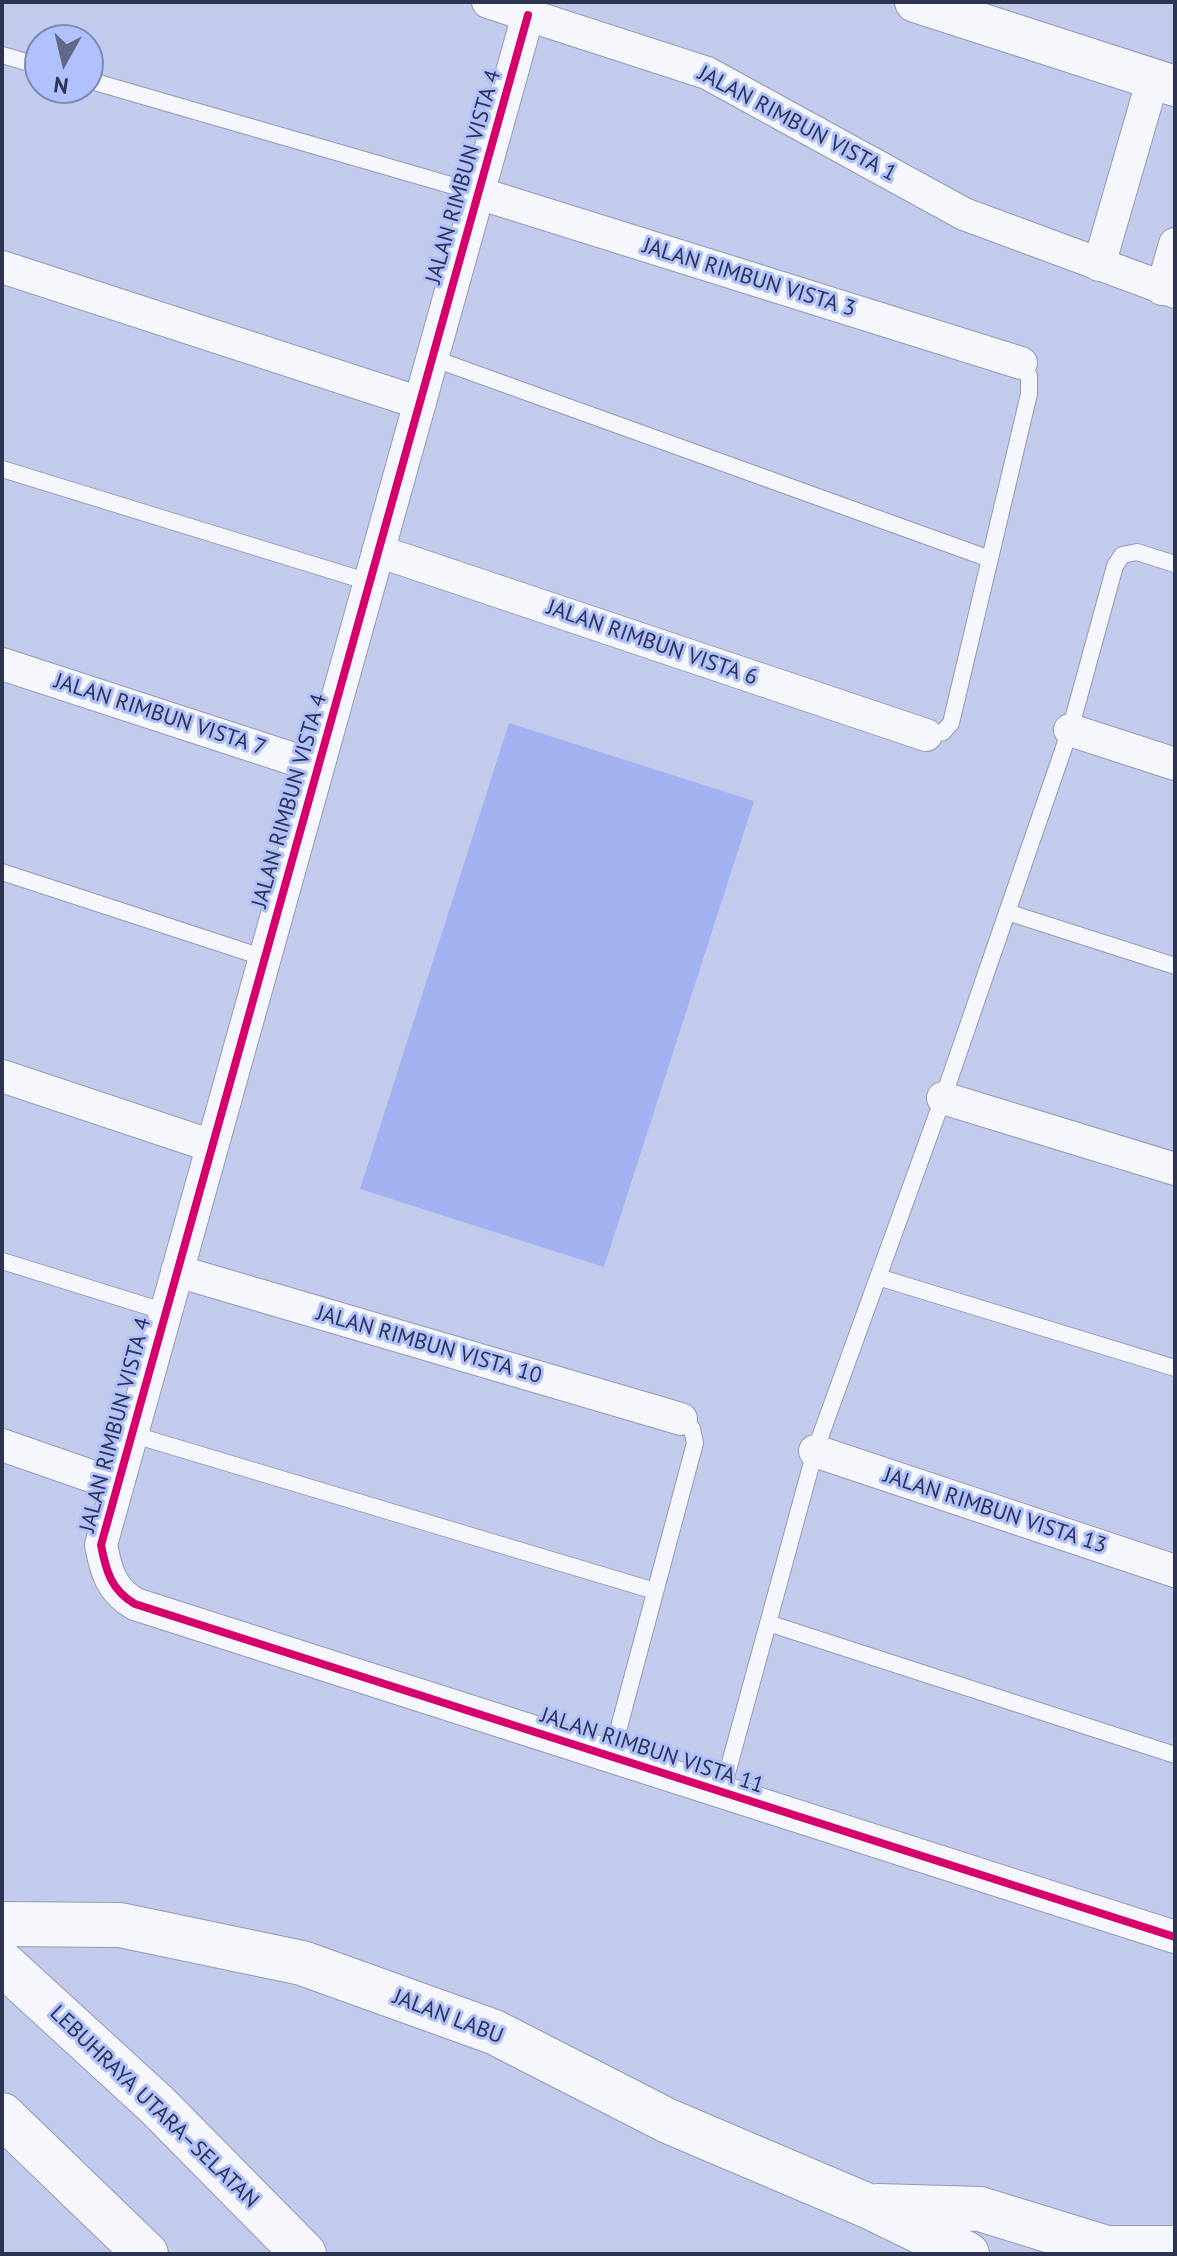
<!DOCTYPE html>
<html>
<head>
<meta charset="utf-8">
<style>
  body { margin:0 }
  #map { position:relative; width:1177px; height:2256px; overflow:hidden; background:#c2cbec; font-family:"PT Sans",sans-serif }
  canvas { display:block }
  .frame { position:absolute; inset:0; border:4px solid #2d3452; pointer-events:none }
  .north { position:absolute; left:24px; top:24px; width:80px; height:80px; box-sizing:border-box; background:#b1c1fd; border:2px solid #7c89b9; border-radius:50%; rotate:188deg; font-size:22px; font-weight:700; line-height:32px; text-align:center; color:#2d3452 }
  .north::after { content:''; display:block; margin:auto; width:28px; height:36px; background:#616988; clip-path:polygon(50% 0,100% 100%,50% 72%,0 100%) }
</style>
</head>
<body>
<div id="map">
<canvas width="1177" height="2256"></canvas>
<div class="frame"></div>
<div class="north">N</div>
</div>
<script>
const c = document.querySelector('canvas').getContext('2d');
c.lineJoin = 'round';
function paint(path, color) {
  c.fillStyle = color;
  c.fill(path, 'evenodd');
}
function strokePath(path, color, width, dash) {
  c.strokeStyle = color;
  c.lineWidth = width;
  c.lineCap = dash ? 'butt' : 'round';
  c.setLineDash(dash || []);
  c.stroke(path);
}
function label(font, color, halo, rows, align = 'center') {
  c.font = font + ' "PT Sans",sans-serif';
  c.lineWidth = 6;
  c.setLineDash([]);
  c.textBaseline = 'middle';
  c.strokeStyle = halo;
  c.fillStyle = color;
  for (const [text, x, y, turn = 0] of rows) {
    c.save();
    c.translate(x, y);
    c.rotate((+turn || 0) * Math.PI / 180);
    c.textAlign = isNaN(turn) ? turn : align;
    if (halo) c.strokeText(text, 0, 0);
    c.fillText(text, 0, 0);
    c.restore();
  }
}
paint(new Path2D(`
  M 509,723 L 754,801 L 604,1267 L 360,1189 Z`), '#a2b2f1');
const service = new Path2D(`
  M 2,55 L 40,66
  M 88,80 L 478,193
  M 432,358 L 990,559
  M 2,469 L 369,582
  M 926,735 L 943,732 L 951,723 L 1029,394 L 1029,376 L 1021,363
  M 2,872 L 265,958
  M 1007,912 L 1175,966
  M 2,1261 L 166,1312
  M 878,1277 L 1175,1368
  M 131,1434 L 655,1591
  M 768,1623 L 1175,1755
  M 611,1757 L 695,1443 L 692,1429 L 681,1419
  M 722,1792 L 815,1451 L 943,1098 L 1070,730 L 1115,566 L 1122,555 L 1137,552 L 1175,564`);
const minor = new Path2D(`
  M 488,2 L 707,73 L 964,214 L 1175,292
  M 528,15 L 101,1545 C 106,1571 111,1590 135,1604 L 1175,1937
  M 478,193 L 1021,363
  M 1099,265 L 1153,79
  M 2,267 L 420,403
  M 1162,289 L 1175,244
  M 378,551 L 926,735
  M 2,664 L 318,767
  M 1070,730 L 1175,764
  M 2,1076 L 212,1146
  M 943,1098 L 1175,1169
  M 177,1271 L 681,1419
  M 2,1445 L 117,1485
  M 815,1451 L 1175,1571`);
const tertiary = new Path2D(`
  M 915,2 L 1175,86`);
const primary = new Path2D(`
  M 2,1924 L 120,1925 L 302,1963 L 494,2032 L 668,2121 L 868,2206 L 967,2254
  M 878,2206 L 980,2209 L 1126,2254
  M 1110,2248 L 1175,2248`);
const motorway = new Path2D(`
  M 2,1963 L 157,2105 L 304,2254
  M 2,2115 L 146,2254`);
strokePath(service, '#939ab6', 18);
strokePath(minor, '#939ab6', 34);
strokePath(tertiary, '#939ab6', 42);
strokePath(primary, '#939ab6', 46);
strokePath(motorway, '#939ab6', 46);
strokePath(service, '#f6f7fc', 16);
strokePath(minor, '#f6f7fc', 32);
strokePath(tertiary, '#f6f7fc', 40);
strokePath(primary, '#f6f7fc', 44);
strokePath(motorway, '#f6f7fc', 44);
strokePath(new Path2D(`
  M 528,15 L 101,1545 C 106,1571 111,1590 135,1604 L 1175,1937`), '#d6006c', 8);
label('22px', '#2d3452', '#b1c1fd', [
  ["JALAN RIMBUN VISTA 1",797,124,28],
  ["JALAN RIMBUN VISTA 4",464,177,-74],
  ["JALAN RIMBUN VISTA 3",749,278,17],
  ["JALAN RIMBUN VISTA 6",652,643,19],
  ["JALAN RIMBUN VISTA 7",160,715,18],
  ["JALAN RIMBUN VISTA 4",290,801,-74],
  ["JALAN RIMBUN VISTA 10",429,1345,16],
  ["JALAN RIMBUN VISTA 4",116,1425,-75],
  ["JALAN RIMBUN VISTA 13",995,1511,18],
  ["JALAN RIMBUN VISTA 11",652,1751,18],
  ["JALAN LABU",448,2017,21],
  ["LEBUHRAYA UTARA–SELATAN",154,2107,44]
]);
</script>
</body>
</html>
